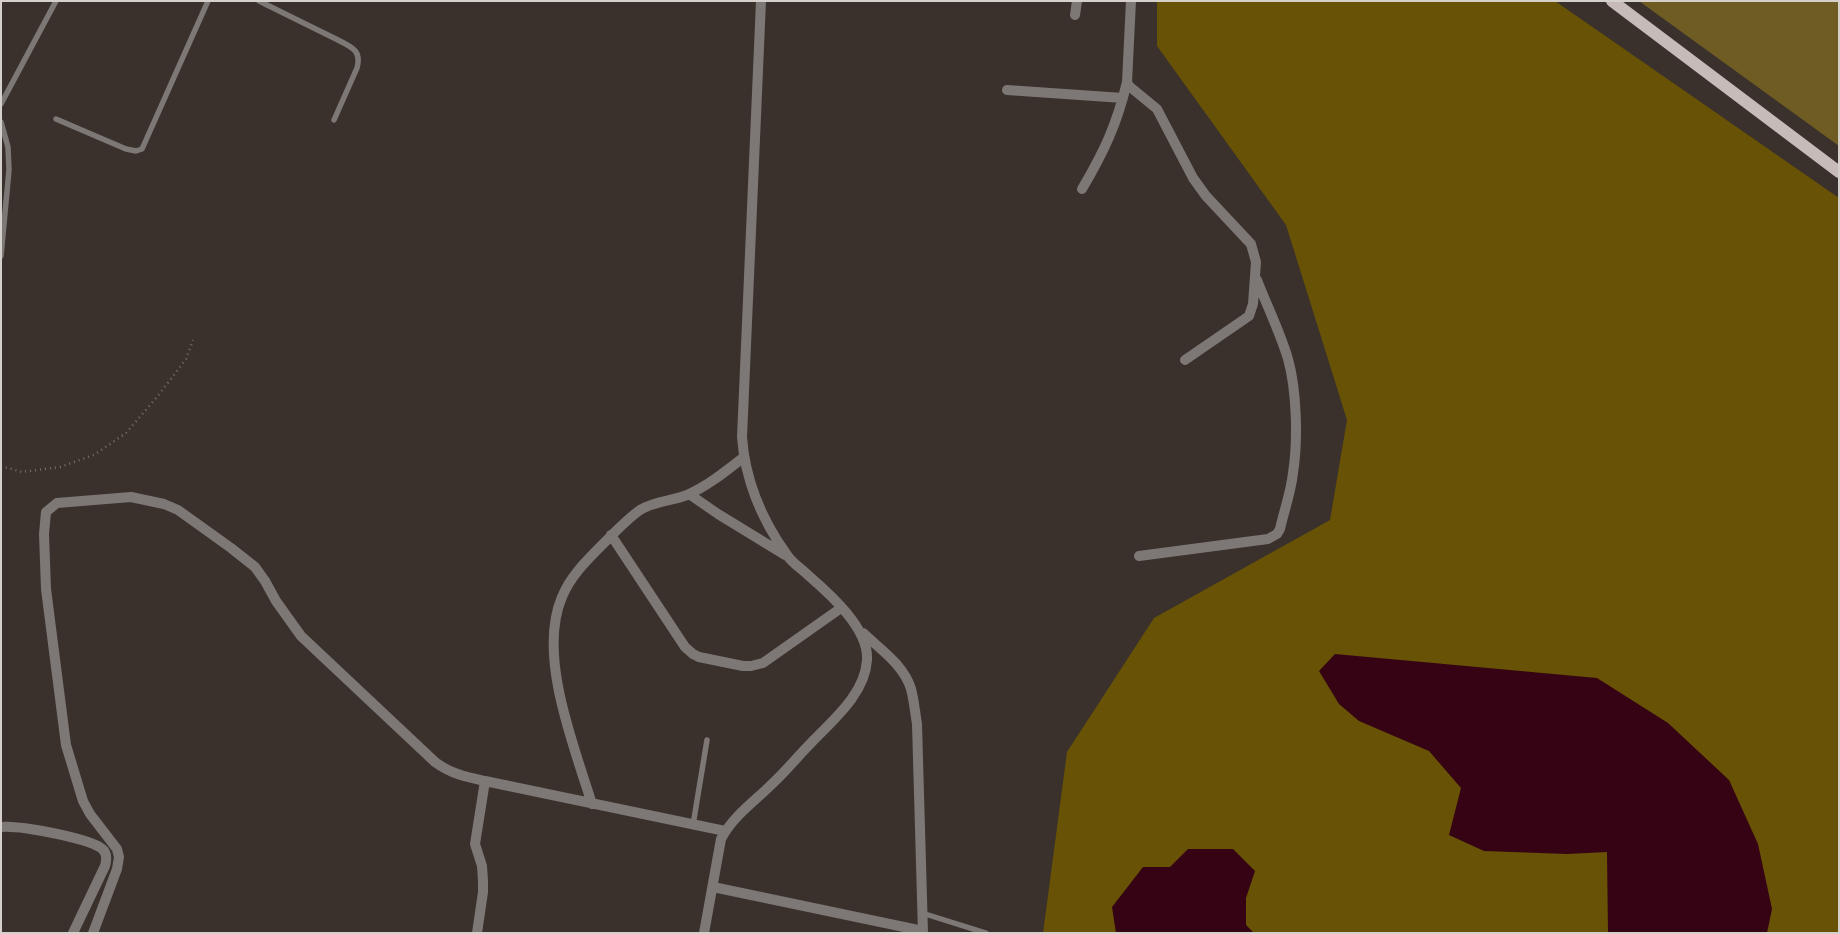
<!DOCTYPE html>
<html>
<head>
<meta charset="utf-8">
<style>
  body { margin:0 }
  #map { position:relative; width:1840px; height:934px; overflow:hidden; background:#3a312c; font-family:"Space Grotesk",sans-serif }
  canvas { display:block }
  .frame { position:absolute; inset:0; border:2px solid #d6d0cd; pointer-events:none }
</style>
</head>
<body>
<div id="map">
<canvas width="1840" height="934"></canvas>
<div class="frame"></div>
</div>
<script>
const c = document.querySelector('canvas').getContext('2d');
c.lineJoin = 'round';
function paint(path, color) {
  c.fillStyle = color;
  c.fill(path, 'evenodd');
}
function strokePath(path, color, width, dash) {
  c.strokeStyle = color;
  c.lineWidth = width;
  c.lineCap = dash ? 'butt' : 'round';
  c.setLineDash(dash || []);
  c.stroke(path);
}
paint(new Path2D(`
  M 1157,1 L 1555,1 L 1839,198 L 1839,933 L 1043,933 L 1067,752 L 1154,618 L 1330,520 L 1347,420 L 1286,225 L 1157,46 Z`), '#675205');
paint(new Path2D(`
  M 1639,1 L 1839,1 L 1839,146 Z`), '#6f5c22');
paint(new Path2D(`
  M 1335,654 L 1597,678 L 1668,723 L 1729,780 L 1758,844 L 1772,909 L 1767,933 L 1608,933 L 1607,852 L 1567,854 L 1484,851 L 1449,835 L 1461,788 L 1429,751 L 1359,721 L 1339,704 L 1319,671 Z
  M 1188,849 L 1233,849 L 1255,871 L 1246,898 L 1246,925 L 1254,933 L 1116,933 L 1112,907 L 1143,867 L 1170,867 Z`), '#350314');
strokePath(new Path2D(`
  M 1,466 L 22,472 L 60,467 L 94,455 L 126,433 L 157,397 L 186,359 L 193,340`), '#776f6b', 2.5, [1, 4]);
strokePath(new Path2D(`
  M 259,1 L 338,40 C 351,47 362,50 357,68 L 334,120
  M 1,104 L 56,1
  M 56,119 L 126,149 L 136,151 L 142,149 L 208,1
  M 1,122 L 8,147 L 9,170 L 1,256
  M 693,825 L 707,740
  M 922,913 L 986,933`), '#7d7776', 5.5);
strokePath(new Path2D(`
  M 1131,1 L 1127,82 L 1129,86 L 1157,109 L 1193,178 L 1206,196 L 1251,244 L 1256,262 L 1253,304 L 1249,316 L 1185,360
  M 1075,15 L 1077,1
  M 1007,90 L 1123,98
  M 1082,189 C 1104,152 1117,124 1127,82
  M 689,494 L 718,514 L 785,555
  M 611,535 L 685,647 L 693,654 L 699,657 L 743,666 L 751,666 L 763,663 L 841,608
  M 1139,556 L 1268,539 L 1277,534 L 1280,529 C 1284,511 1291,492 1293,473 C 1298,441 1297,391 1288,359 C 1280,332 1267,306 1257,280
  M 863,633 C 880,649 904,665 911,689 C 914,700 915,712 917,724 L 923,933
  M 592,804 C 574,746 537,655 562,597 C 570,577 586,561 601,546 C 614,533 626,520 640,510 C 654,501 672,501 687,495 C 708,486 726,471 744,457
  M 1,827 C 19,825 87,838 101,848 C 107,852 107,859 105,866 L 73,933
  M 713,887 L 923,931
  M 93,933 L 117,869 L 119,857 L 117,849 L 90,814 L 83,801 L 66,745 L 46,589 L 44,534 L 46,512 L 57,503 L 131,497 L 164,504 L 178,510 L 231,548 L 255,567 L 265,581 L 276,601 L 301,636 L 435,762 C 451,774 466,777 485,781 L 725,831
  M 477,933 L 483,892 L 483,881 L 482,866 L 475,844 L 485,781
  M 704,933 L 721,839 C 733,816 754,802 772,784 C 786,771 798,756 811,743 C 833,720 865,694 867,660 C 869,629 831,595 809,576 C 802,569 792,563 787,555 C 762,520 745,479 742,437 L 761,1`), '#7d7776', 10);
strokePath(new Path2D(`
  M 1612,1 L 1839,172`), '#c7bbb9', 12);
</script>
</body>
</html>
